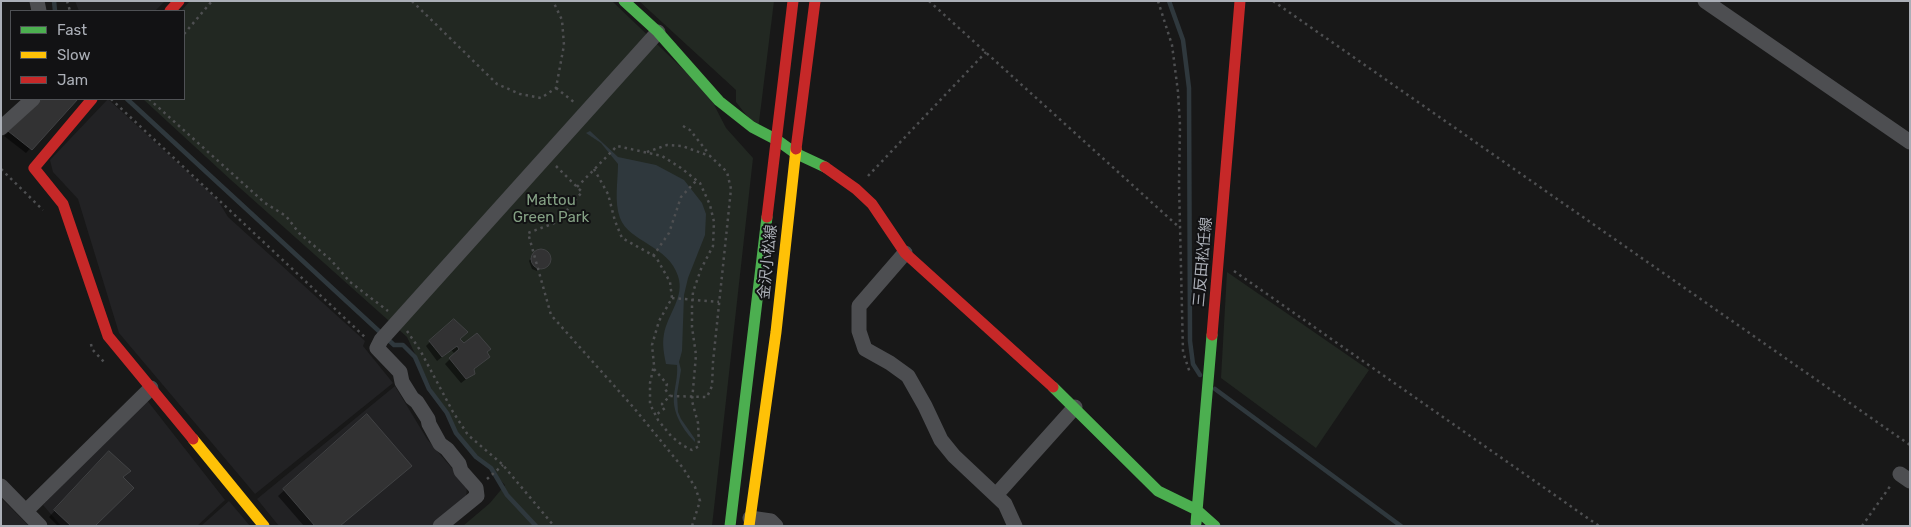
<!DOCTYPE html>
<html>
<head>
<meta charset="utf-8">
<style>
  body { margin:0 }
  #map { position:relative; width:1911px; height:527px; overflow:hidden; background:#181818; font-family:Rubik,sans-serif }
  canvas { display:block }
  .frame { position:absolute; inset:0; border:2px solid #abafb7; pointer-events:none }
  .legend { position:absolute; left:10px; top:10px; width:175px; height:90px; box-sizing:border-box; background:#121214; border:1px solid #4f5155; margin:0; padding:6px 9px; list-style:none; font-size:15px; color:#abafb7 }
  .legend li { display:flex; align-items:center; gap:10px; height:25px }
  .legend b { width:25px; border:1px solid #4f5155 }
</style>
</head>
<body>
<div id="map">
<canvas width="1911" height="527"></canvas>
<div class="frame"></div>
<ul class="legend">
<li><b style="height:6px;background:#4caf50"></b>Fast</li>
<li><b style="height:6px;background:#ffc107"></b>Slow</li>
<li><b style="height:6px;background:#c62828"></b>Jam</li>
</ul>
</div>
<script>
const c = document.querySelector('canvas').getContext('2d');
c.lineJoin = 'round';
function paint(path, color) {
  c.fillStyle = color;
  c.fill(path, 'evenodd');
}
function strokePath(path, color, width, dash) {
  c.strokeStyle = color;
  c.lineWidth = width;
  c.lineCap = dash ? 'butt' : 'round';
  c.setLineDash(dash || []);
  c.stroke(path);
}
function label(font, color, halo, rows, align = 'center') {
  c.font = font + ' Rubik,"Noto Sans JP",sans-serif';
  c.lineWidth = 4;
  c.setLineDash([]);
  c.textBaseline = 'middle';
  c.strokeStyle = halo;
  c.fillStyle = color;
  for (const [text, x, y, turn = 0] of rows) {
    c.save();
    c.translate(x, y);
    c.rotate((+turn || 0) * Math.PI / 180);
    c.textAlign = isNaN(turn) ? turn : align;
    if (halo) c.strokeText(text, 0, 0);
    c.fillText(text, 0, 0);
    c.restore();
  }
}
paint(new Path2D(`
  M 75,1 L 165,1 L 155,11 L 79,11 Z
  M 108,99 L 217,199 L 228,217 L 365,341 L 363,346 L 393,383 L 255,494 L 119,333 L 78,199 L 53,172 L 50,160 Z
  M 395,386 L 427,439 L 467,486 L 466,499 L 431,526 L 279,526 L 257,499 Z
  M 146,399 L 225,500 L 197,526 L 61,526 L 43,505 Z
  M 1,498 L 29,526 L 1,526 Z
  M 229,501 L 250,526 L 201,526 Z`), '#222224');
paint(new Path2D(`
  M 190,1 L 612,1 L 708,93 L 726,128 L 753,158 L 712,526 L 463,526 L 490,503 L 505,485 L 460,439 L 435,396 L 407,337 L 231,180 L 143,99 L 184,99 L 184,11 L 181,11 Z
  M 639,1 L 774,1 L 758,130 L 736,102 L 736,90 Z
  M 1227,272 L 1369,370 L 1316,448 L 1221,378 Z`), '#222822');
paint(new Path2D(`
  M 590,131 L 618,157 L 656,165 L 684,180 L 702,203 L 706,214 L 705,235 L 688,278 L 684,295 L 682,351 L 679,362 L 681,370 L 677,394 L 678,412 L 681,419 L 695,439 L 695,442 C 684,431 672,413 674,396 C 675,385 678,377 677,365 L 666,364 C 664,354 662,344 664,334 C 668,313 685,297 678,276 C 669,246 629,242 620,218 C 614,202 618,181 618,164 L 601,143 L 586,133 Z`), '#2f383d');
paint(new Path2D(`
  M 45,99 L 77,99 L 26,153 L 4,136 Z
  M 544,250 L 549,253 L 551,259 L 549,264 L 537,271 L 532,269 L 529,261 L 532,256 L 535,252 Z
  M 458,339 L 464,345 L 486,353 L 473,370 L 474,373 L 461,383 L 445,364 L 455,354 L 451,350 L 437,361 L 426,346 L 430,342 Z
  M 367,416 L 340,526 L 304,526 L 278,496 Z
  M 103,459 L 122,478 L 93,526 L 58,526 L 49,517 Z`), '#0007');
strokePath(new Path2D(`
  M 54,1 L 55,11
  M 1169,1 L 1183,40 L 1189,88 L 1190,341 L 1193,364 L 1200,375
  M 127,99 L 394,345 L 403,345 L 415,357 L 429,389 L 447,413 L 456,433 L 476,457 L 491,468 L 507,495 L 536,526
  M 1215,389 L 1401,526`), '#2f383d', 4.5);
const building = new Path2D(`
  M 43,99 L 78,99 L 32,150 L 8,131 Z
  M531 259a10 10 0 1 1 20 0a10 10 0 1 1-20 0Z
  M 454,319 L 468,332 L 460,339 L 464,343 L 477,333 L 491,349 L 487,352 L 490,357 L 474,369 L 475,374 L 466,379 L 449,358 L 459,349 L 457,346 L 442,357 L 429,341 Z
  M 367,414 L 412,466 L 340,526 L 315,526 L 283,489 Z
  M 109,451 L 131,471 L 123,477 L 134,488 L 95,526 L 71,526 L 54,510 Z`);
paint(building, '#323233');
strokePath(building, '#414244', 1);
strokePath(new Path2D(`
  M 67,1 L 70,11
  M 412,1 L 497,84 L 520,94 L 541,98 L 556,88 L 564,45 L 562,20 L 553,1
  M 929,1 L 1180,228
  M 1158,1 L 1172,45 L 1178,92 L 1180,125 L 1179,184 L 1183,352 L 1190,373
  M 1273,1 L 1910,445
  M 184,34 L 212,1
  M 556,88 L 575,103
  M 111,99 L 367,339
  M 149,99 L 265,203 L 286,216 L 299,233 L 331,260 L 350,282 L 388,311
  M 683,126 L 690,130 L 709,154
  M 647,152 L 667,145 L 682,146 L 710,156 L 727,172 L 731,189 L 713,362 L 712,386 L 707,397 L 670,396 L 662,404 L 665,408 L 656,415
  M 556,166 L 582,192 L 557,222 L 528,233 L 551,315 L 634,408 L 683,468 L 695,487 L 700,501 L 692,526
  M 1,169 L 43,210
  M 868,176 L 986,52
  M 577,187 L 617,146 L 662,156 L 681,168 L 700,183 L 710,205 L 714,222 L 713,246 L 701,269 L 693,292 L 692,305 L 692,327 L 696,355 L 692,401 L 698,423 L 699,446 L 692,450 L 682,445 L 671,436 L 658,420 L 650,404 L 650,383 L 654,365 L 652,345 L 659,321 L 672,298 L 670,282 L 656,257 L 622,238 L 615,221 L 608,194 L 594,169
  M 653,256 L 669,233 L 681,197 L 696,181
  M 1234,271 L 1599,526
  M 672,298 L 719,302
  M 407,331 L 420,350 L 453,412 L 468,435 L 502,464 L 554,526
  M 91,344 L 92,349 L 104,362
  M 654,369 L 667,384 L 665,389 L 670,396
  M 487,479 L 503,465
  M 1862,526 L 1891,485`), '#4e4f51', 2.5, [2.5, 4]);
strokePath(new Path2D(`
  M 37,1 L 39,11
  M 1705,1 L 1910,142
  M 1,128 L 33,99
  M 905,253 L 859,306 L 859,331 L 865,349 L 890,363 L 908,376 L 925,406 L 941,440 L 954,456 L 1005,504 L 1015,526
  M 1900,474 L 1910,481
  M 1,486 L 40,526
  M 996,495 L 1075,407
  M 26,511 L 151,388
  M 750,518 L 771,521 L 776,526
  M 440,526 L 477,496 L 476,488 L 461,471 L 459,464 L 447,449 L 440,444 L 429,424 L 428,419 L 417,402 L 412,398 L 402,382 L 400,372 L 377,348 L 381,340 L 658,32`), '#4d4e51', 15);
strokePath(new Path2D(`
  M 624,1 L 658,32 L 719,101 L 752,127 L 777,140 L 795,153 L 825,167
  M 1053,387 L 1158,491 L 1197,510 L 1215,526
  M 1196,523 L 1212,335
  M 730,526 L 767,217`), '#4caf50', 11);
strokePath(new Path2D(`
  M 193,439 L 264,526
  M 749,526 L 776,332 L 796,149`), '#ffc107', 11);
strokePath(new Path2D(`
  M 170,11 L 179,1
  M 92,99 L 34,168 L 63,204 L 108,336 L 193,439
  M 796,149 L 815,1
  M 825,167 L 856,189 L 872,204 L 905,253 L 1053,387
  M 767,217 L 793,1
  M 1212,335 L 1240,1`), '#c62828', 11);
label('15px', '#84a084', '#121214', [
  ["Mattou",551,201],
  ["Green Park",551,218]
]);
label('15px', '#abafb7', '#121214', [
  ["金沢小松線",768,262,-84],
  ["三反田松任線",1203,262,-85]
]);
</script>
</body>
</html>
